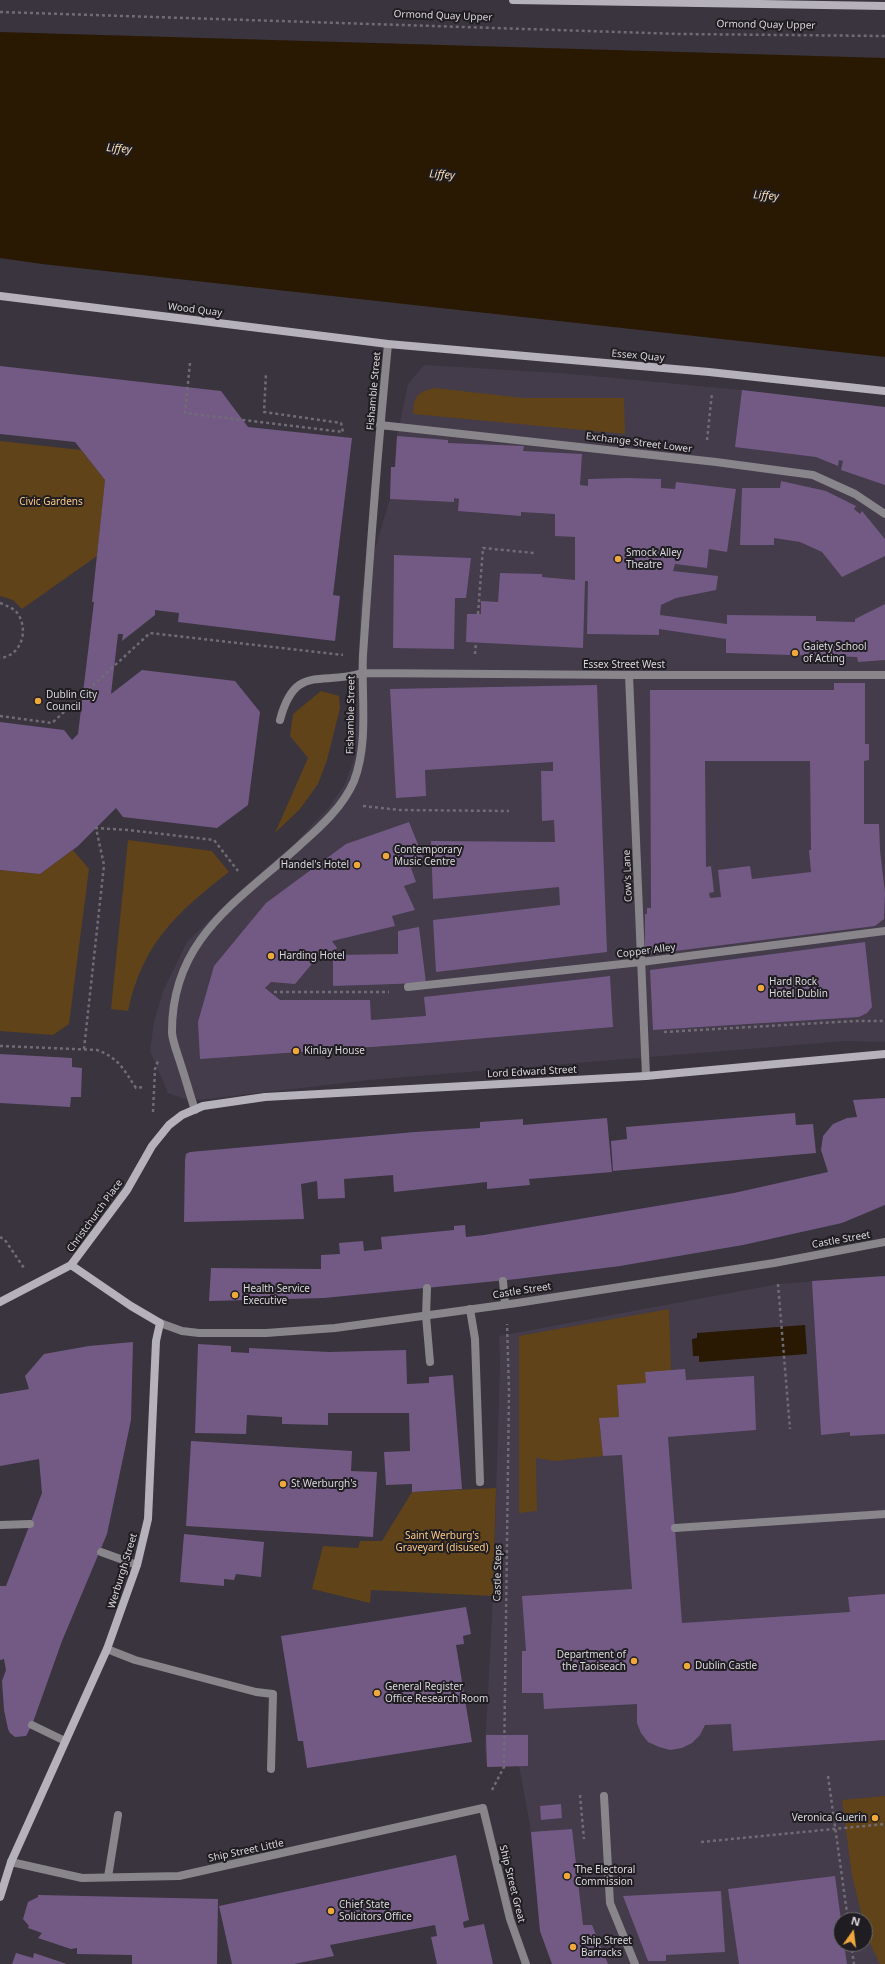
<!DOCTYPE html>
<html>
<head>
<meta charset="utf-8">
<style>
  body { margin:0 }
  #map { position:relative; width:885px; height:1964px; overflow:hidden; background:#39343e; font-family:"Noto Sans",sans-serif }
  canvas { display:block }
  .north { position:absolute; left:833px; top:1912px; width:40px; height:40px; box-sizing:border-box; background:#1f1d21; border:1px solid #6a686d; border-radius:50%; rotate:14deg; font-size:11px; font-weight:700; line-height:16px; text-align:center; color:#dbd8de }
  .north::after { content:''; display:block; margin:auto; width:14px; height:18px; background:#eea83c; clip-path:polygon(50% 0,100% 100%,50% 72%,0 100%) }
</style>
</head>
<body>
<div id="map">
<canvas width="885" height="1964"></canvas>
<div class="north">N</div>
</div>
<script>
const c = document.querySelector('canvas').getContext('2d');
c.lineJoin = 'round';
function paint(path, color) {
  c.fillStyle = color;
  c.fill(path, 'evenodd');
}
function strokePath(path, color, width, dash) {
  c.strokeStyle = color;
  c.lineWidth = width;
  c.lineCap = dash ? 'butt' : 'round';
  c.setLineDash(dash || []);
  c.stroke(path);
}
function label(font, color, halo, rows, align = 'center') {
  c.font = font + ' "Noto Sans",sans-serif';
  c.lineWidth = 4;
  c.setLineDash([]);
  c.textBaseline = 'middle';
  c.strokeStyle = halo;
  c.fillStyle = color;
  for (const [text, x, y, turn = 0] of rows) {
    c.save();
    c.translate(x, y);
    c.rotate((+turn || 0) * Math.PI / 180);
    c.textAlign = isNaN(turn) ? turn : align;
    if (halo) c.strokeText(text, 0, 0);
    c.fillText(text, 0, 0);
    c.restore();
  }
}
paint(new Path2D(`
  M 424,365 L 561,373 L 742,390 L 885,407 L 885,1042 L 846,1041 L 370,1080 L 190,1101 L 168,1093 L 150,1051 L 154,1021 L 163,991 L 187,942 L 234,896 L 295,843 L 330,806 L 345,784 L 355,756 L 361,594 L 390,499 L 391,467 L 395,467 L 397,436 L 408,384 Z
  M 885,1276 L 885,1964 L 552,1964 L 540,1931 L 530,1825 L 519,1766 L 487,1767 L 485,1748 L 493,1596 L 500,1362 L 499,1336 L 778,1284 ZM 841,1920 L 865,1920 L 865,1944 L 841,1944 Z`), '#443b4b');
paint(new Path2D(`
  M 435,388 L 523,398 L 624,398 L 625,434 L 413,414 C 414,396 417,392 435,388 Z
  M 0,441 L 81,450 L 105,480 L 97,556 L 22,609 L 13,600 L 0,596 Z
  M 321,691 L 339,696 L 340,708 L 327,760 L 318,784 L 300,809 L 275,833 L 308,758 L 290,736 L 293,714 Z
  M 128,840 L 212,851 L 229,872 C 177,912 142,944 128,1011 L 111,1009 Z
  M 73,850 L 89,869 L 69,1024 L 53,1035 L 0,1031 L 0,870 L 40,874 Z
  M 669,1309 L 671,1371 L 646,1372 L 646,1383 L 617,1385 L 619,1417 L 599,1419 L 603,1456 L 555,1461 L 536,1458 L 537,1511 L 519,1513 L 519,1336 Z
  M 496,1488 L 493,1596 L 371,1590 L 370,1603 L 312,1589 L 323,1546 L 358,1548 L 360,1541 L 382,1541 L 412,1492 Z
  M 885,1796 L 885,1964 L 880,1964 L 868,1939 L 865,1920 L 863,1920 L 852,1876 L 842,1800 Z`), '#604318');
paint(new Path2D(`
  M 0,32 L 885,58 L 885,357 L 42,264 L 0,258 Z
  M 805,1325 L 807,1354 L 699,1362 L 699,1356 L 693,1356 L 692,1339 L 697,1338 L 697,1333 Z`), '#291903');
paint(new Path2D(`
  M 0,366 L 221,391 L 248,427 L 352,438 L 333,595 L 340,596 L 335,641 L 178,622 L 179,613 L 155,610 L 155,615 L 122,641 L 123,634 L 118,634 L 111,694 L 142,670 L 235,681 L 260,712 L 248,805 L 217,828 L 123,817 L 116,808 L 78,846 L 40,874 L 0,870 L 0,722 L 64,730 L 72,740 L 78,734 L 94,602 L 92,602 L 105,480 L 75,442 L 0,434 Z
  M 742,390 L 885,407 L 885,485 L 841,470 L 843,461 L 839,460 L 838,466 L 816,457 L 735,447 Z
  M 397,436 L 448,440 L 448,443 L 524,446 L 523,451 L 582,454 L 580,485 L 588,486 L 588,479 L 626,478 L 661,479 L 661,488 L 675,489 L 676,482 L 736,489 L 727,552 L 709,549 L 707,568 L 675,564 L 673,571 L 718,576 L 716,590 L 676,598 L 661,605 L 660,615 L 727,624 L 727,615 L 816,616 L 816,621 L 855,622 L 855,619 L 885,604 L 885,660 L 858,662 L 857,657 L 726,653 L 726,639 L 659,629 L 659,635 L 587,634 L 588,581 L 585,581 L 583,648 L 466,642 L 467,614 L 481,614 L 481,601 L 498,602 L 500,573 L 542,574 L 542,577 L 575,580 L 575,537 L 555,536 L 555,514 L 521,512 L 521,516 L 458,511 L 459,499 L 454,498 L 454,502 L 390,499 L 391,467 L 395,467 Z
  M 781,481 L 826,491 L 856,506 L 854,509 L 860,514 L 862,511 L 885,539 L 885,556 L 842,577 L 822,552 L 800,542 L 774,538 L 774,545 L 740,545 L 742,488 L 780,488 Z
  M 394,555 L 471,558 L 466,598 L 455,598 L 454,649 L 393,648 Z
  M 834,683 L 865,683 L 865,744 L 869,744 L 869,760 L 864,761 L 864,824 L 879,824 L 880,850 L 885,893 L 884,919 L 875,926 L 651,954 L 651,948 L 645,948 L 645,914 L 647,914 L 647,908 L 651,908 L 650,690 L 834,690 ZM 705,761 L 810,761 L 811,850 L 809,850 L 811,872 L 752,879 L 750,866 L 718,870 L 721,897 L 710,898 L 709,893 L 714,892 L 711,866 L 706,867 Z
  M 597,685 L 607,952 L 436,972 L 433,920 L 560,905 L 559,887 L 433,899 L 431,841 L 555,842 L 554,820 L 542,821 L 541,771 L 553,771 L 553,762 L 425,770 L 426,796 L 396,798 L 390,689 Z
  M 409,822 L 425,862 L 411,868 L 416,882 L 404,886 L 415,910 L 392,916 L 395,926 L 332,941 L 337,948 L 328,959 L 321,953 L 295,984 L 271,982 L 265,988 L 280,1000 L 370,1000 L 371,1020 L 426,1016 L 424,997 L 610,976 L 613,1027 L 428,1043 L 200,1059 L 198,1022 L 214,966 L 266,903 L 346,844 Z
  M 419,927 L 426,983 L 333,986 L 333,955 L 398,954 L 398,931 Z
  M 865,942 L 872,1007 L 867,1013 L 859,1017 L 653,1030 L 650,970 Z
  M 0,1054 L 72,1058 L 72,1067 L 82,1068 L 81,1097 L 71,1097 L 70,1107 L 0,1103 Z
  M 885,1098 L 885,1205 L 842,1223 L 743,1245 L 620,1266 L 517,1279 L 324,1298 L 209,1301 L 211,1268 L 321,1269 L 321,1255 L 340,1254 L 339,1243 L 363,1241 L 364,1251 L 382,1249 L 381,1237 L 454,1230 L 454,1226 L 465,1225 L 466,1237 L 484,1235 L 734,1193 L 828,1172 L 821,1150 L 823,1136 L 833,1124 L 847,1118 L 857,1117 L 853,1100 Z
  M 795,1113 L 796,1125 L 813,1124 L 816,1153 L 613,1171 L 611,1141 L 627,1139 L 626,1127 Z
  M 607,1118 L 612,1172 L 529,1179 L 530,1185 L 487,1189 L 487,1182 L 394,1192 L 393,1175 L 344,1179 L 345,1198 L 318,1199 L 317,1181 L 301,1184 L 304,1219 L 184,1222 L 185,1160 L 186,1154 L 190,1152 L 415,1132 L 480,1128 L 480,1122 L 523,1119 L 523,1125 Z
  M 885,1276 L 885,1434 L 850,1436 L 850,1432 L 821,1435 L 812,1281 Z
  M 133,1342 L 131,1420 L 107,1534 L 62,1641 L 32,1725 L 26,1736 L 15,1737 L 10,1733 L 8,1729 L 4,1710 L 2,1681 L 6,1670 L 4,1659 L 0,1660 L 0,1586 L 6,1586 L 42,1493 L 39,1459 L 0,1466 L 0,1394 L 29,1389 L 25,1376 L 44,1354 L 89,1346 Z
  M 198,1344 L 231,1346 L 231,1352 L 249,1353 L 249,1348 L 329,1352 L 406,1350 L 407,1384 L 429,1383 L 429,1377 L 453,1375 L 462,1489 L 412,1492 L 412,1484 L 386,1485 L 384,1452 L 410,1451 L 409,1413 L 328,1413 L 328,1425 L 282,1424 L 282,1417 L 247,1415 L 246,1434 L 195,1433 Z
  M 685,1369 L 686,1380 L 754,1376 L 756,1430 L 668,1437 L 682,1623 L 850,1612 L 848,1597 L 885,1594 L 885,1740 L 733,1751 L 731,1724 L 705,1725 L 700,1735 L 692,1743 L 682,1748 L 670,1750 L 659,1747 L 648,1742 L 641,1733 L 637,1723 L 637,1704 L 544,1709 L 543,1693 L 522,1693 L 522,1651 L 526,1651 L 522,1596 L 632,1589 L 622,1455 L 603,1456 L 599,1418 L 619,1417 L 617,1385 L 646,1383 L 645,1372 Z
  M 191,1441 L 352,1451 L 351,1471 L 377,1472 L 373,1537 L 186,1526 Z
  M 184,1534 L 264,1542 L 261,1577 L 236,1574 L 234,1580 L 224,1579 L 224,1586 L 180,1582 Z
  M 466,1607 L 471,1634 L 463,1636 L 464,1644 L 456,1645 L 472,1742 L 307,1768 L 303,1741 L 298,1741 L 281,1636 Z
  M 486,1735 L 528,1735 L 528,1766 L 487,1767 Z
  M 561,1804 L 562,1818 L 541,1820 L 540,1806 Z
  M 572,1829 L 583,1925 L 592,1925 L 608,1964 L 552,1964 L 540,1931 L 531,1832 Z
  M 456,1855 L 469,1920 L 463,1922 L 464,1928 L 484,1924 L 493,1964 L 437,1964 L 431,1937 L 437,1936 L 435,1925 L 330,1945 L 334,1956 L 294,1964 L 232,1964 L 219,1906 Z
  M 835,1876 L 841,1920 L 841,1944 L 844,1944 L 847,1964 L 739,1964 L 728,1889 Z
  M 721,1891 L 725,1952 L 666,1955 L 666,1961 L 648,1961 L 623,1896 Z
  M 38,1895 L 218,1899 L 217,1964 L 132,1964 L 132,1955 L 77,1954 L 77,1948 L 71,1949 L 38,1938 L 42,1933 L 28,1928 L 29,1926 L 23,1919 L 28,1902 L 38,1897 Z
  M 16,1953 L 33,1958 L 34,1953 L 67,1964 L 12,1964 Z`), '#725a85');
strokePath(new Path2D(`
  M 0,12 L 680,34 L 885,36
  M 190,363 L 185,413 L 343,432 L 341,423 L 264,412 L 266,373
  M 707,440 L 712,393
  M 0,603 C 7,606 14,608 18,614 C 29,631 21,656 0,658
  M 478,614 L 483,548 L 534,553
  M 475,654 L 476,643
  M 0,716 L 52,723 L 150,633 L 343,655
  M 363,806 L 400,810 L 509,811
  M 274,992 L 389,992
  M 664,1032 L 855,1021 L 885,1021
  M 0,1046 L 97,1050 C 119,1058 124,1070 136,1088 L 144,1087
  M 84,1049 L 104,865 L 96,828 L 128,830 L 214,840 L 238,871
  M 153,1112 L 155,1069 L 158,1061
  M 0,1237 L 5,1240 L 24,1268
  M 778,1284 L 790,1429
  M 828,1776 L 848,1920
  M 492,1790 L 504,1767 L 509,1391 L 507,1324
  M 580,1795 L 584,1839
  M 701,1842 L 885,1824
  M 851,1944 L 854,1964`), '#706c75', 2.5, [3, 3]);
strokePath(new Path2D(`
  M 280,720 C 295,663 321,686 362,673
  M 408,987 L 641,962 L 885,931
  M 503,1281 L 505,1304
  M 427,1288 L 426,1316 L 430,1362
  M 470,1309 L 475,1339 L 480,1482
  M 0,1525 L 30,1524
  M 675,1528 L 885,1514
  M 101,1552 L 137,1565
  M 107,1649 L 135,1660 L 256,1692 L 273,1694 L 271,1769
  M 32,1725 L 65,1741
  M 604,1796 L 610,1903 L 635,1964
  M 108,1877 L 118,1815`), '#88858b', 8);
strokePath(new Path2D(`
  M 380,425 L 716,462 L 813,475 L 855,494 L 885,514
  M 362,673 L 629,675 L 885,675
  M 629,675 L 646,1076
  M 195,1110 C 190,1095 186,1080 181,1065 C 178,1055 173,1043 172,1033 C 171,938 239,901 300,845 C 320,827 343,807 354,781 C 369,742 361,696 363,655 C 370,551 378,447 388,344
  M 160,1323 L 182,1331 L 199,1333 L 266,1333 L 335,1328 L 517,1303 L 774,1263 L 885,1242
  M 11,1862 L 82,1878 L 179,1876 L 483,1808 L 510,1919 L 526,1964`), '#88858b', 8);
strokePath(new Path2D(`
  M 513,0 L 885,6
  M 0,296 L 388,344 L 709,372 L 885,391
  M 0,1302 L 71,1265 L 127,1190 L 152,1146 L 169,1125 L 182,1115 L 203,1106 L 265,1097 L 646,1076 L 885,1054
  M 0,1897 L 11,1862 L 107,1649 L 137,1565 L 148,1519 L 156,1341 L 160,1323 L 131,1306 L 71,1265`), '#b6b2bb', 8);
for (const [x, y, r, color] of [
  [618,559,4,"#eea83c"],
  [795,653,4,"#eea83c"],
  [38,701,4,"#eea83c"],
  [386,856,4,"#eea83c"],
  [357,865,4,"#eea83c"],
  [271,956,4,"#eea83c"],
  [761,988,4,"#eea83c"],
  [296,1051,4,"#eea83c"],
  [235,1295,4,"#eea83c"],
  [283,1484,4,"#eea83c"],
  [634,1661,4,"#eea83c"],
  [687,1666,4,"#eea83c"],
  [377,1693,4,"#eea83c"],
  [875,1818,4,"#eea83c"],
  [567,1876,4,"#eea83c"],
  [331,1911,4,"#eea83c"],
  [573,1947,4,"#eea83c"]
]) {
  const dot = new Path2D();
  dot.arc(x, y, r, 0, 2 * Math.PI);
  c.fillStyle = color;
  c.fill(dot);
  strokePath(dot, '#1f1d21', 1.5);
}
label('10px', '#dbd8de', '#1f1d21', [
  ["Ormond Quay Upper",443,16,2],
  ["Ormond Quay Upper",766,25,1],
  ["Wood Quay",195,310,7],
  ["Essex Quay",638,356,5],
  ["Fishamble Street",374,391,-85],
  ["Exchange Street Lower",639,443,7],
  ["Essex Street West",624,665],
  ["Fishamble Street",351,715,-89],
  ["Cow's Lane",628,876,-92],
  ["Copper Alley",646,951,-7],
  ["Lord Edward Street",532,1072,-3],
  ["Christchurch Place",95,1216,-54],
  ["Castle Street",841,1240,-10],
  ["Castle Street",522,1291,-9],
  ["Werburgh Street",123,1571,-73],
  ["Castle Steps",498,1573,-89],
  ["Ship Street Little",246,1851,-12],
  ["Ship Street Great",512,1884,76]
]);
label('10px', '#fcc986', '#1f1d21', [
  ["Civic Gardens",51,502],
  ["Saint Werburg's",442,1536],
  ["Graveyard (disused)",442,1548]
]);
label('10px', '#dbd8de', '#1f1d21', [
  ["Smock Alley",626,553],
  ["Theatre",626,565],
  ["Gaiety School",803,647],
  ["of Acting",803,659],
  ["Dublin City",46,695],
  ["Council",46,707],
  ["Contemporary",394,850],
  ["Music Centre",394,862],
  ["Handel's Hotel",349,865,"right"],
  ["Harding Hotel",279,956],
  ["Hard Rock",769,982],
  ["Hotel Dublin",769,994],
  ["Kinlay House",304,1051],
  ["Health Service",243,1289],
  ["Executive",243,1301],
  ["St Werburgh's",291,1484],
  ["Department of",626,1655,"right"],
  ["the Taoiseach",626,1667,"right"],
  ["Dublin Castle",695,1666],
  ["General Register",385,1687],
  ["Office Research Room",385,1699],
  ["Veronica Guerin",867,1818,"right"],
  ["The Electoral",575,1870],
  ["Commission",575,1882],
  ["Chief State",339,1905],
  ["Solicitors Office",339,1917],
  ["Ship Street",581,1941],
  ["Barracks",581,1953]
], 'left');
label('italic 11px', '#fddfb7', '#1f1d21', [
  ["Liffey",119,149,5],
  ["Liffey",442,175,4],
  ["Liffey",766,196,4]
]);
</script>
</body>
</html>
